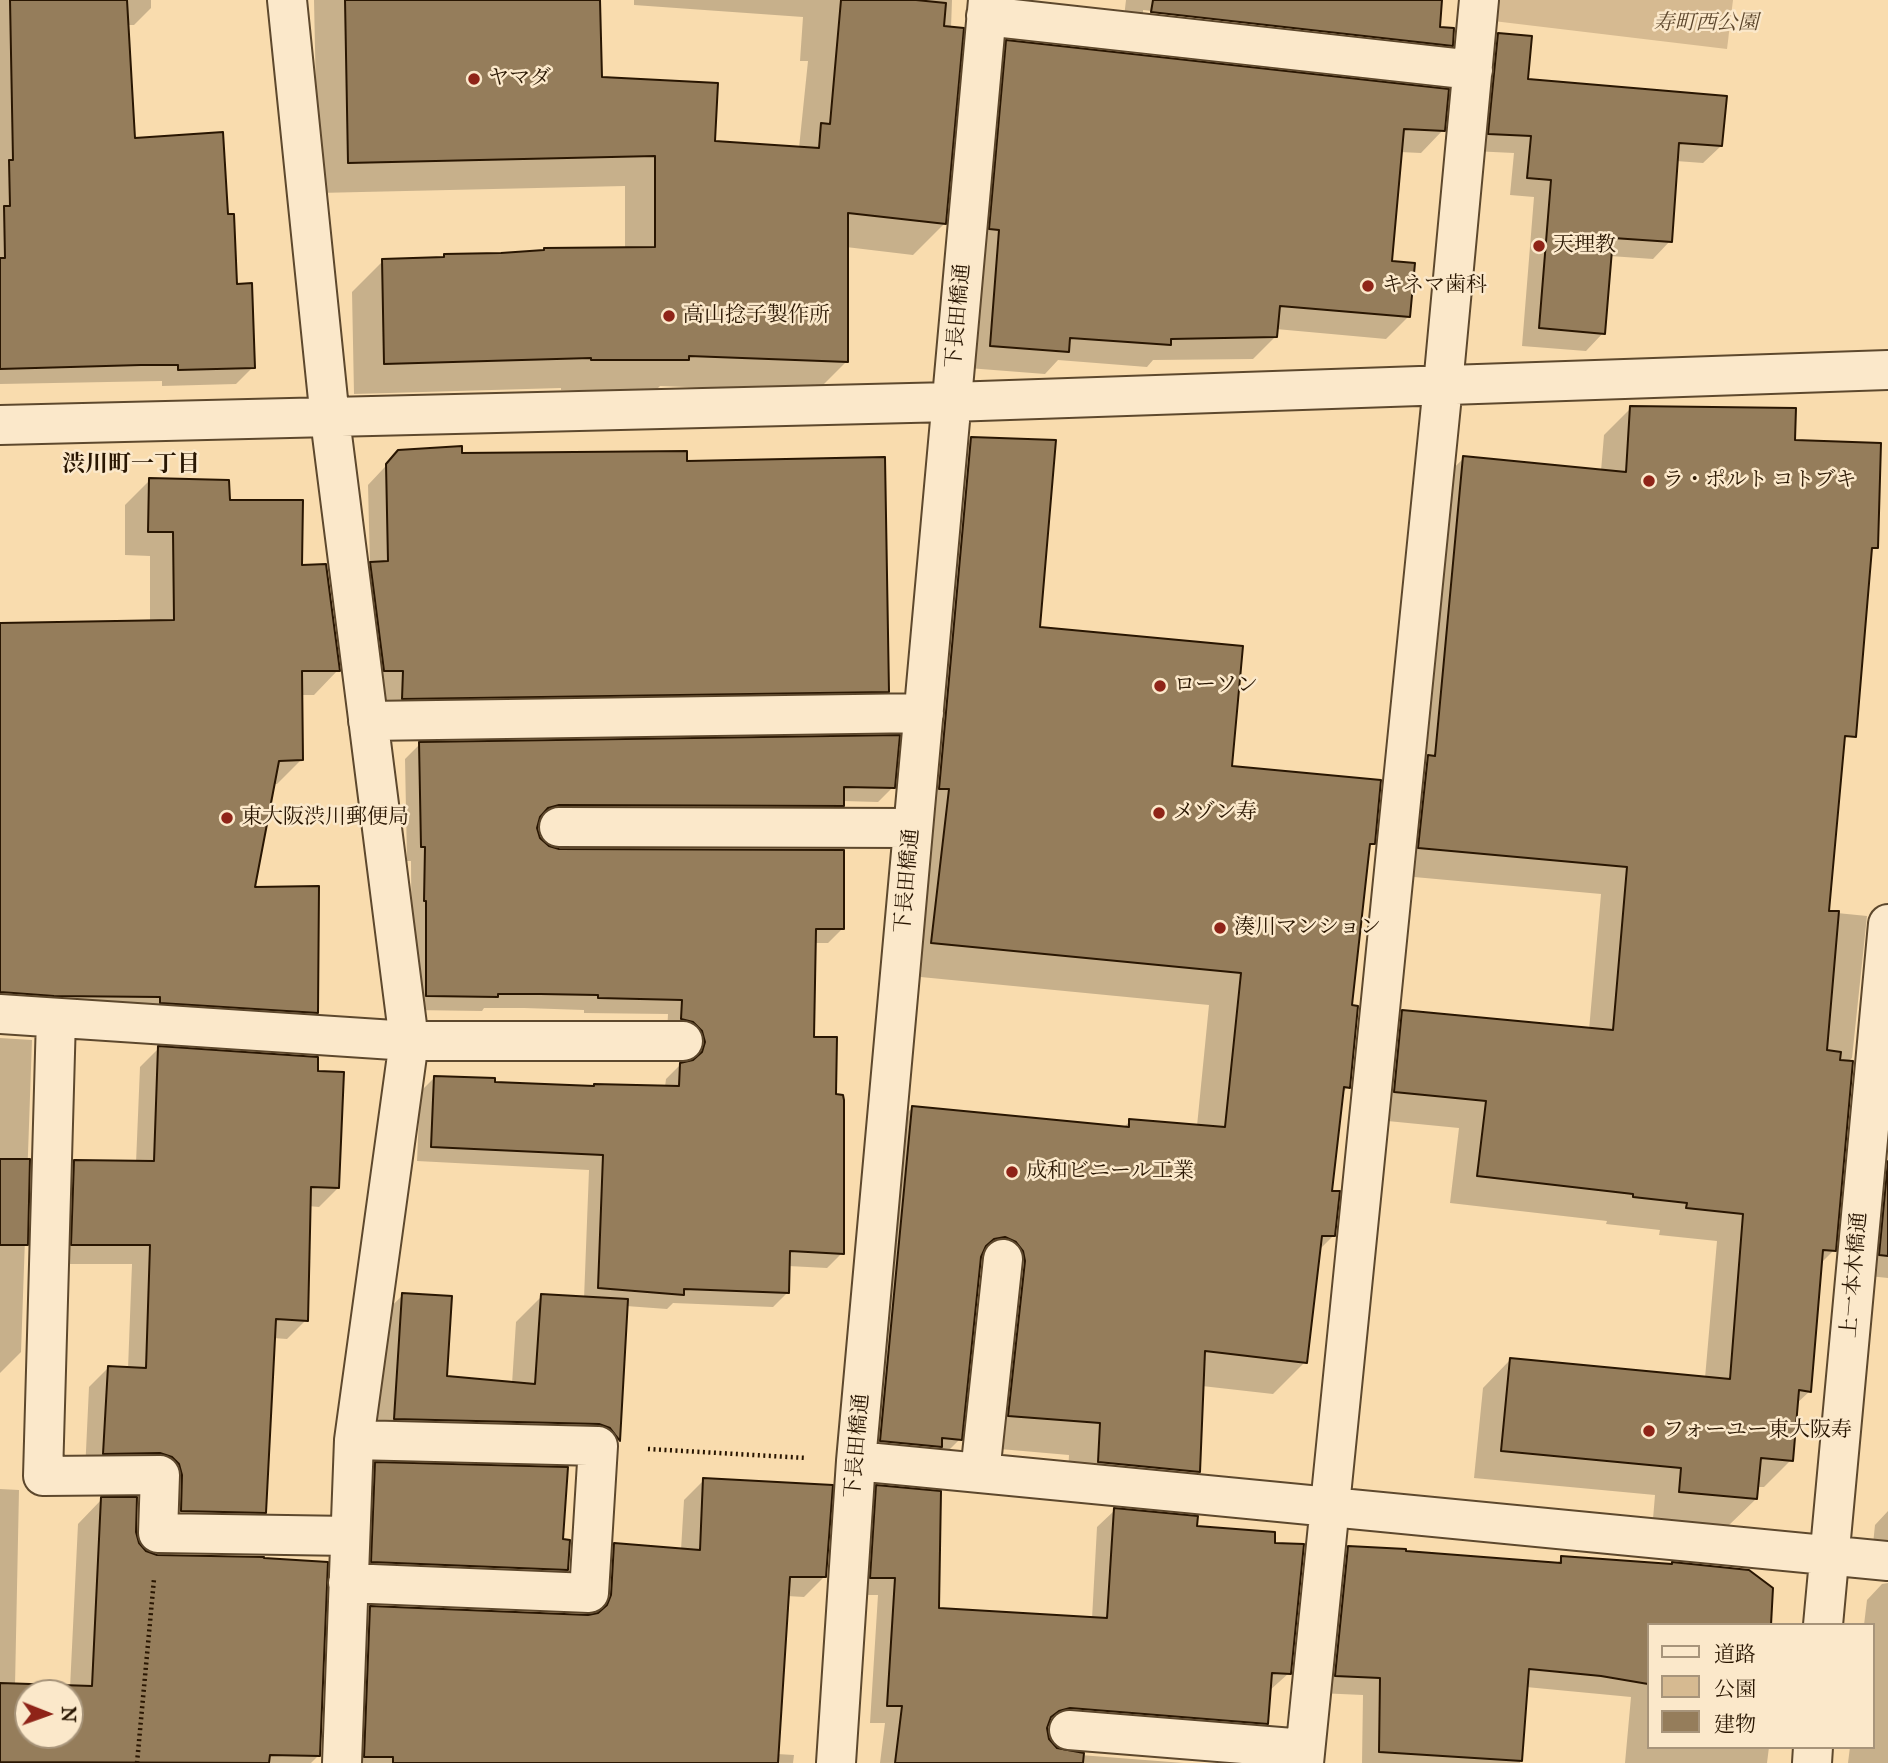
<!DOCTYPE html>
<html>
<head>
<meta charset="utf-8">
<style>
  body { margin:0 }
  #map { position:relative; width:1888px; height:1763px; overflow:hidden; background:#f9dcae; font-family:"IM FELL Great Primer","Noto Serif JP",serif }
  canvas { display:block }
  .legend { position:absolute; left:1647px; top:1623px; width:228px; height:126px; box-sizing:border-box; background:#fbe8ca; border:2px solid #a7947a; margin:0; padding:9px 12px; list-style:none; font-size:21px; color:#291602 }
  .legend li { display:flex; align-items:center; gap:14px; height:35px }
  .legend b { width:35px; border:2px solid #a7947a }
  .north { position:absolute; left:14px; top:1679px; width:70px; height:70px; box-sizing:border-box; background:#fbe8ca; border:2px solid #a7947a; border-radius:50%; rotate:91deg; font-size:19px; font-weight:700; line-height:28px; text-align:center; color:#291602 }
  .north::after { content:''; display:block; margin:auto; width:24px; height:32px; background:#8f2418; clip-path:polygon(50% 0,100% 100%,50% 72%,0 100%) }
</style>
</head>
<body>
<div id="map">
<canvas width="1888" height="1763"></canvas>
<ul class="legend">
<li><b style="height:9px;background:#fbe8ca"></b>道路</li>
<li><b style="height:19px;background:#d6ba91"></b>公園</li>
<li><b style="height:19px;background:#957d5b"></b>建物</li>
</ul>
<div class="north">N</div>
</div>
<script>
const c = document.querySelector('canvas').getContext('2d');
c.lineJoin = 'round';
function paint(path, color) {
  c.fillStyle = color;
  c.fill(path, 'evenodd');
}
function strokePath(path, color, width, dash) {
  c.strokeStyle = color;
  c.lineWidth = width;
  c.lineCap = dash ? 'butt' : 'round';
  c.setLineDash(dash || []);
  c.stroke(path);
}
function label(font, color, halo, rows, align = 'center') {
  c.font = font + ' "IM FELL Great Primer","Noto Serif JP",serif';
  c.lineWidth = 5;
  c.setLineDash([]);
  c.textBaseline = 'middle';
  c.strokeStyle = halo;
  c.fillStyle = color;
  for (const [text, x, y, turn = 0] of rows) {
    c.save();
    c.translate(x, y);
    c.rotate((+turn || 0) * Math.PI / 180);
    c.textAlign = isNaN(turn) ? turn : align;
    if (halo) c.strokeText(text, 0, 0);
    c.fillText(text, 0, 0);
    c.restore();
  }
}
paint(new Path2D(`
  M 1487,0 L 1733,0 L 1727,49 L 1485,20 Z`), '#d6ba91');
paint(new Path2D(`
  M 0,0 L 151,0 L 151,8 L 134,25 L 127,25 L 133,140 L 226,216 L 235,286 L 253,367 L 236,384 L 162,386 L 162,381 L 0,384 Z
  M 314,0 L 599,0 L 600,79 L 713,142 L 799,148 L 808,61 L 800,61 L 803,17 L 634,5 L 634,0 L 952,0 L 944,224 L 913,255 L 846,247 L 847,361 L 816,392 L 660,386 L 656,390 L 561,390 L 561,388 L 354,394 L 352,292 L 383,261 L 442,259 L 445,255 L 625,249 L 625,186 L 318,193 Z
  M 1126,0 L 1440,0 L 1438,28 L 1451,45 L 1420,76 L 1121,43 ZM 1143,10 L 1411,39 L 1411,43 L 1143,13 Z
  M 1499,34 L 1526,81 L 1721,146 L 1703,163 L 1676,161 L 1670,241 L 1653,259 L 1610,256 L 1603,333 L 1586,351 L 1522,346 L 1534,197 L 1510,195 L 1514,153 L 1472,151 L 1481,52 Z
  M 1007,42 L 1443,130 L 1421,153 L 1400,152 L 1390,263 L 1409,316 L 1386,339 L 1276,329 L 1276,336 L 1253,359 L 1153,360 L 1147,367 L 1058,360 L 1045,374 L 968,368 L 984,65 Z
  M 1631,408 L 1793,441 L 1861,543 L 1827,912 L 1867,916 L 1852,1058 L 1837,1072 L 1834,1250 L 1820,1264 L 1810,1391 L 1796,1404 L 1791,1460 L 1764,1487 L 1757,1487 L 1756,1499 L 1728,1526 L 1653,1519 L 1655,1495 L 1474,1478 L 1483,1388 L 1510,1360 L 1705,1378 L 1717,1241 L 1659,1235 L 1660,1230 L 1606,1224 L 1607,1221 L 1450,1203 L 1459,1128 L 1367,1119 L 1375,1039 L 1403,1012 L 1589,1030 L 1601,894 L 1392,875 L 1436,485 L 1464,458 L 1601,471 L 1604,435 Z
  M 971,438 L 1038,629 L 1230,768 L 1373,843 L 1367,849 L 1350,1007 L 1348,1087 L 1341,1094 L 1331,1193 L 1334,1235 L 1319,1250 L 1305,1362 L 1273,1394 L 1202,1386 L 1198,1472 L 1166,1504 L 1067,1494 L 1069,1455 L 977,1447 L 984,1274 L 978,1271 L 960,1439 L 928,1471 L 848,1473 L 880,1140 L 912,1108 L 1123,1128 L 1130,1121 L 1197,1126 L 1209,1005 L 900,975 L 939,471 Z
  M 399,452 L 685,463 L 888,691 L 869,710 L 384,717 L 385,688 L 366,689 L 352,582 L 370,565 L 368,485 Z
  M 150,480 L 228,502 L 300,567 L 338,670 L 314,695 L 300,695 L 301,760 L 277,784 L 273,784 L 253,889 L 317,1012 L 292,1037 L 0,1018 L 0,624 L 150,622 L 150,556 L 125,555 L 125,505 Z
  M 420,744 L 893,787 L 878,802 L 843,801 L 843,805 L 828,820 L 543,819 L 537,821 L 535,826 L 539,839 L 548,848 L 843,928 L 828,943 L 814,943 L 813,1039 L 834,1096 L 842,1253 L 827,1268 L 788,1266 L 788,1292 L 773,1307 L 673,1303 L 667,1309 L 626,1306 L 618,1440 L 593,1465 L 369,1444 L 377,1320 L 403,1295 L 445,1378 L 512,1384 L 516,1322 L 542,1296 L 584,1299 L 589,1170 L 417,1161 L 420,1092 L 435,1077 L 493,1084 L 593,1088 L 665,1087 L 666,1079 L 681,1064 L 689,1063 L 691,1056 L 667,1034 L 668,1014 L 584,1013 L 584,1010 L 524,1008 L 484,1008 L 482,1011 L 412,1010 L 411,861 L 407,861 L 405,759 Z
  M 0,1038 L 32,1040 L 21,1352 L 0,1373 Z
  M 159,1048 L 317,1073 L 338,1188 L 319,1207 L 308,1206 L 306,1320 L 287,1339 L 273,1338 L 264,1512 L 245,1531 L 162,1530 L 160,1483 L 85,1472 L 89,1387 L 108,1368 L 128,1369 L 132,1264 L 53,1264 L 55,1181 L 75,1162 L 136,1163 L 140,1067 Z
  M 1888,1173 L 1888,1278 L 1859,1275 L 1867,1194 Z
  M 376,1464 L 561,1541 L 567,1569 L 557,1579 L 363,1571 L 366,1474 Z
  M 704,1480 L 825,1576 L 804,1597 L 787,1596 L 777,1754 L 794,1755 L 793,1763 L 345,1763 L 350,1628 L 370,1608 L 591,1616 L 594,1565 L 615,1545 L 681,1550 L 684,1500 Z
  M 877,1487 L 937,1610 L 1092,1619 L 1097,1527 L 1115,1510 L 1195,1527 L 1289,1673 L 1269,1691 L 1266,1723 L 1249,1741 L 1045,1726 L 1047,1739 L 1055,1749 L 1067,1754 L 1184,1763 L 880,1763 L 885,1723 L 870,1723 L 878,1595 L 853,1595 L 859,1504 Z
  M 0,1489 L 19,1490 L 15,1686 L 70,1688 L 78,1524 L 102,1499 L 134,1532 L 137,1544 L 319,1755 L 311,1763 L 0,1763 ZM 28,1693 L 70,1693 L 70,1735 L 28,1735 Z
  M 1888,1511 L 1888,1561 L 1872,1554 L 1875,1525 Z
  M 1349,1548 L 1556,1564 L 1562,1558 L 1771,1622 L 1771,1625 L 1648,1625 L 1648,1747 L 1769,1747 L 1767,1763 L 1625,1763 L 1631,1697 L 1526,1687 L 1520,1763 L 1362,1763 L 1363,1695 L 1318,1693 L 1331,1565 Z
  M 1888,1583 L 1888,1763 L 1848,1763 L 1850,1747 L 1872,1747 L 1872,1625 L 1864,1625 L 1867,1600 L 1882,1584 Z`), '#0003');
const building = new Path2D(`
  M 10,0 L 127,0 L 135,138 L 223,132 L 228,214 L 234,214 L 237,284 L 252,283 L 255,368 L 178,370 L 178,365 L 141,365 L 0,369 L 0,258 L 5,258 L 4,206 L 10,206 L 9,160 L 13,160 Z
  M 345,0 L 600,0 L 602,77 L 718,83 L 715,141 L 819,148 L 821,123 L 830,124 L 841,0 L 916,0 L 946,3 L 944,26 L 964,28 L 946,224 L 848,213 L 848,362 L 689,356 L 689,360 L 591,360 L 591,358 L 384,364 L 382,259 L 444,257 L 444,254 L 501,253 L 544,250 L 544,248 L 655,247 L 655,156 L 348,163 Z
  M 1153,0 L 1442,0 L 1440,27 L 1454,28 L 1453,46 L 1151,12 Z
  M 1498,33 L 1532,36 L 1528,79 L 1727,96 L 1722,146 L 1679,143 L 1672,242 L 1613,238 L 1605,334 L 1539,328 L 1551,180 L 1527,178 L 1531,136 L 1488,134 Z
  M 1006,40 L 1449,89 L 1445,131 L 1404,129 L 1392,261 L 1415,263 L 1410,317 L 1280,306 L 1277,337 L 1171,339 L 1171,345 L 1070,338 L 1069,352 L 990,346 L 999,230 L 989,229 Z
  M 1630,406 L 1796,408 L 1795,440 L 1881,443 L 1878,548 L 1872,548 L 1856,737 L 1845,736 L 1829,911 L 1839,911 L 1827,1050 L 1841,1052 L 1840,1060 L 1853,1061 L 1836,1251 L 1823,1250 L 1811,1392 L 1799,1390 L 1793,1461 L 1761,1458 L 1757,1499 L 1679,1492 L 1681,1468 L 1501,1451 L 1510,1358 L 1730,1379 L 1743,1214 L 1686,1208 L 1687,1203 L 1633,1197 L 1633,1194 L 1477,1176 L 1486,1101 L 1394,1092 L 1402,1010 L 1613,1030 L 1627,867 L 1418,848 L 1428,755 L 1435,756 L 1463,456 L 1626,472 Z
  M 971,437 L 1056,440 L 1040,627 L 1243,646 L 1232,766 L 1381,780 L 1375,844 L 1370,844 L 1352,1005 L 1358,1006 L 1350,1088 L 1344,1087 L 1332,1191 L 1340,1191 L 1335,1236 L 1322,1236 L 1307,1363 L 1205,1351 L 1200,1472 L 1098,1462 L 1100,1423 L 1008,1416 L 1025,1261 L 1023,1251 L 1016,1242 L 1005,1237 L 994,1239 L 986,1246 L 981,1257 L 962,1440 L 942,1438 L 942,1447 L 880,1441 L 912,1106 L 1129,1127 L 1129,1119 L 1225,1127 L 1241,973 L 931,943 L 949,789 L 939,789 Z
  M 462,446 L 462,453 L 687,451 L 687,461 L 885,457 L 889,692 L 402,699 L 403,671 L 384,671 L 370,562 L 388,561 L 386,464 L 398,450 Z
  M 149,478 L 229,480 L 230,500 L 303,500 L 302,565 L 326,564 L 340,671 L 302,671 L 303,760 L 279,761 L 255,887 L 319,886 L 318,1013 L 160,1003 L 160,997 L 54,996 L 0,992 L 0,623 L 174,620 L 173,532 L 148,532 Z
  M 900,735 L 895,788 L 844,787 L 844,806 L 559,805 L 548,808 L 540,817 L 537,828 L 540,838 L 549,846 L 559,849 L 844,850 L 844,929 L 816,929 L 814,1037 L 837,1037 L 836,1094 L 843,1095 L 844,1100 L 844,1254 L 790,1251 L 789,1293 L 684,1289 L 684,1295 L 598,1288 L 603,1155 L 431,1147 L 434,1076 L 495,1078 L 495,1082 L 594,1086 L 594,1084 L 679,1086 L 680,1063 L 693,1060 L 702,1052 L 705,1042 L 702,1031 L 693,1022 L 681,1019 L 682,1000 L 598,998 L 598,995 L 540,994 L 498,994 L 498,997 L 426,996 L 426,901 L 424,901 L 425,847 L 421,847 L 419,742 Z
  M 158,1046 L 318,1057 L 318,1071 L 344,1072 L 339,1188 L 311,1187 L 308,1321 L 276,1319 L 266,1513 L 181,1511 L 182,1475 L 179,1464 L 172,1457 L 160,1453 L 103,1454 L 108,1366 L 146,1368 L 150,1245 L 71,1245 L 74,1160 L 154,1161 Z
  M 0,1159 L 30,1159 L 28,1245 L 0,1245 Z
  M 1888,1161 L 1888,1256 L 1879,1255 Z
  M 402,1293 L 452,1296 L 447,1376 L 535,1384 L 541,1294 L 628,1299 L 620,1441 L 610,1428 L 599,1424 L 394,1419 Z
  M 375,1462 L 568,1467 L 563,1539 L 570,1540 L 568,1570 L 371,1562 Z
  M 703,1478 L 833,1485 L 826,1577 L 790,1577 L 778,1763 L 393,1763 L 393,1757 L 364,1757 L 370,1606 L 588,1615 L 598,1613 L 607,1605 L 611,1595 L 614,1543 L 700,1550 Z
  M 876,1485 L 941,1491 L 939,1608 L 1107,1618 L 1114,1508 L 1198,1516 L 1197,1526 L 1275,1532 L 1275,1543 L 1304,1544 L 1291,1674 L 1272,1673 L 1268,1724 L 1070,1708 L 1059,1711 L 1051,1717 L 1047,1728 L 1049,1739 L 1057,1748 L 1084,1753 L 1083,1763 L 895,1763 L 902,1706 L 887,1706 L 895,1578 L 870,1578 Z
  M 101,1497 L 137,1497 L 136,1532 L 139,1543 L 146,1551 L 157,1555 L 264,1557 L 264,1558 L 328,1562 L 320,1756 L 270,1755 L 269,1763 L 0,1762 L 0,1683 L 92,1686 ZM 28,1693 L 70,1693 L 70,1735 L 28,1735 Z
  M 1348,1546 L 1406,1549 L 1406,1551 L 1561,1563 L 1561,1556 L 1672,1564 L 1672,1562 L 1749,1570 L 1773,1588 L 1771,1625 L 1648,1625 L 1648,1684 L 1601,1676 L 1529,1669 L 1522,1761 L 1379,1752 L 1380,1678 L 1335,1676 Z`);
paint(building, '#957d5b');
strokePath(building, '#291602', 2);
const minor = new Path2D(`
  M 287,0 L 330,419 L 409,1041 L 354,1440 L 342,1763
  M 986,16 L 1473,70
  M 0,425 L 951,402 L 1888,370
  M 368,721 L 924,713
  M 559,827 L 913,828
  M 0,1014 L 409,1041 L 683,1041
  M 56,1018 L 43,1476 L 160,1475 L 158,1533 L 350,1536
  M 856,1461 L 1888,1561
  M 980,1473 L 1003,1259
  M 348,1583 L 589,1593 L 598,1446 L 354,1440
  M 1823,1625 L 1888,924
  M 1069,1730 L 1305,1749
  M 836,1763 L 856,1461 L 988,0
  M 1304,1763 L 1443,385 L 1479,0
  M 1812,1763 L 1813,1747`);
strokePath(minor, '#5d482d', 42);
strokePath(new Path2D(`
  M 648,1449 L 807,1458
  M 137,1763 L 154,1579`), '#291602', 4.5, [2, 3.5]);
strokePath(minor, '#fbe8ca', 38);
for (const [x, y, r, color] of [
  [474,79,7,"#8f2418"],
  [1539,246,7,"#8f2418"],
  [1368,286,7,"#8f2418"],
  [669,316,7,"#8f2418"],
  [1649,481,7,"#8f2418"],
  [1160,686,7,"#8f2418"],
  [1159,813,7,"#8f2418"],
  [227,818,7,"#8f2418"],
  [1220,928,7,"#8f2418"],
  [1012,1172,7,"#8f2418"],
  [1649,1431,7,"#8f2418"]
]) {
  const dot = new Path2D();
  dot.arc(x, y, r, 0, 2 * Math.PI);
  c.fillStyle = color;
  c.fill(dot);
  strokePath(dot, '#fbe8ca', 2.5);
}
label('italic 21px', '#5d472d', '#fbe8ca', [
  ["寿町西公園",1706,24]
]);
label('21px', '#291602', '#fbe8ca', [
  ["ヤマダ",488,79],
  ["天理教",1553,246],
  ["キネマ歯科",1382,286],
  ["高山捻子製作所",683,316],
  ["ラ・ポルト コトブキ",1663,481],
  ["ローソン",1174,686],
  ["メゾン寿",1173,813],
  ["東大阪渋川郵便局",241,818],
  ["湊川マンション",1234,928],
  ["成和ビニール工業",1026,1172],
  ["フォーユー東大阪寿",1663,1431]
], 'left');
label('21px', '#291602', '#fbe8ca', [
  ["下長田橋通",959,316,-85],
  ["下長田橋通",908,881,-85],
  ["上一本木橋通",1855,1275,-85],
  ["下長田橋通",858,1446,-85]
]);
label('bold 23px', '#291602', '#fbe8ca', [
  ["渋川町一丁目",131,465]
]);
</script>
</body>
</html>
